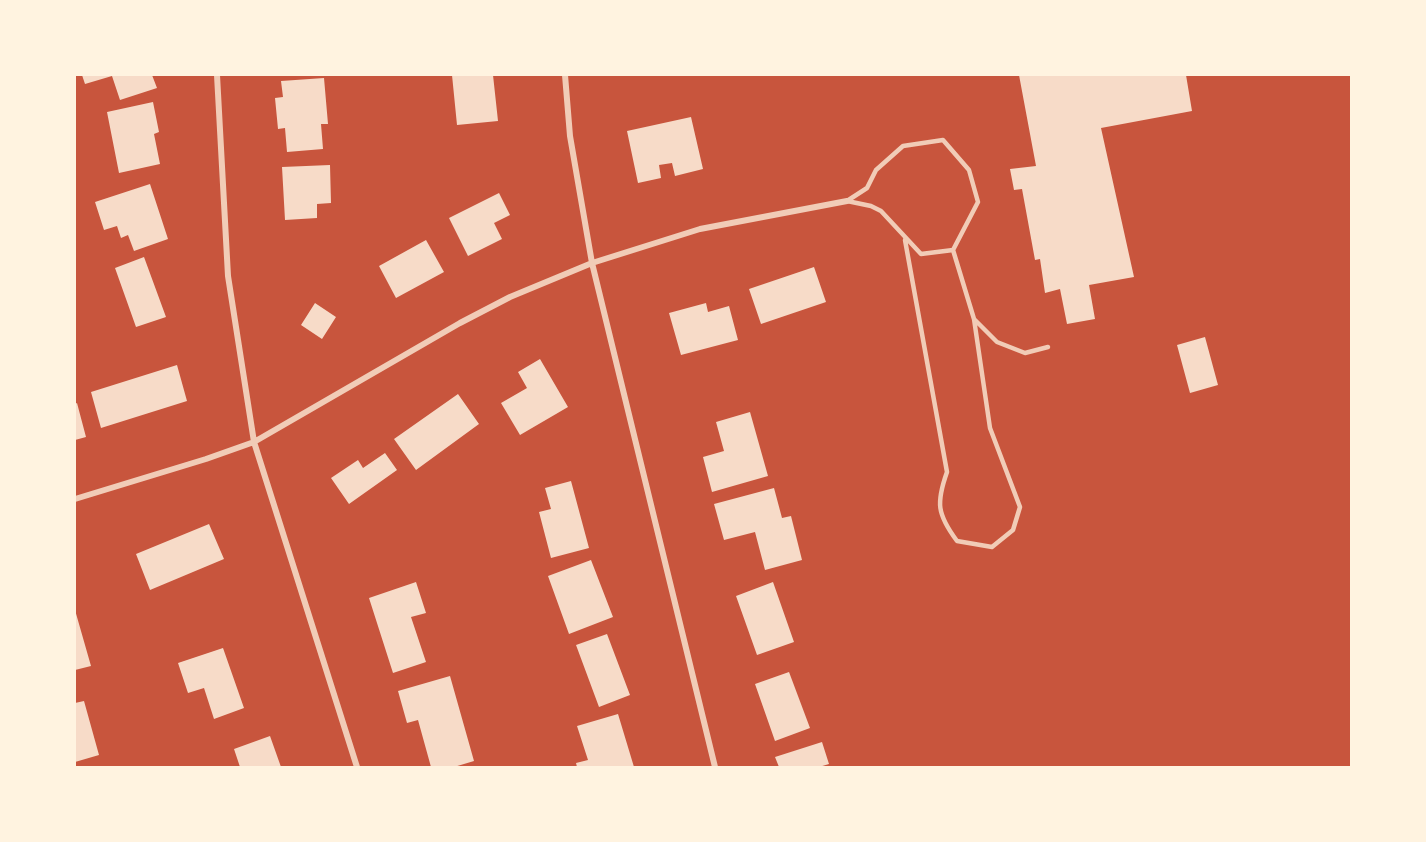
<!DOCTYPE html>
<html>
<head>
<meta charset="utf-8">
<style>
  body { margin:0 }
  #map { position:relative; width:1426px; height:842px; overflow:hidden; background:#c8553d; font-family:Georgia,serif }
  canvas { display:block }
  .frame { position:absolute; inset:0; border:76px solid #fff3e0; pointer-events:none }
</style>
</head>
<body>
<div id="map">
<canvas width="1426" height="842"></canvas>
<div class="frame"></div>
</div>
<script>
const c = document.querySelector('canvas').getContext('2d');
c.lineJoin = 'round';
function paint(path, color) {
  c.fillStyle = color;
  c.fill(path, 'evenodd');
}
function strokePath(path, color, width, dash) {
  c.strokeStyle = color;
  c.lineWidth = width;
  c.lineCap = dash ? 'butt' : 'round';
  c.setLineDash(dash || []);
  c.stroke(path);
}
paint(new Path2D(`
  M 82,75 L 152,75 L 157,88 L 120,100 L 112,76 L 85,84 Z
  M 452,75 L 493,75 L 498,121 L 457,125 Z
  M 1019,75 L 1186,75 L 1192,111 L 1101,128 L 1134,277 L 1089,285 L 1095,319 L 1067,324 L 1060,289 L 1045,293 L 1040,259 L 1035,260 L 1022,189 L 1014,190 L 1010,169 L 1036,166 Z
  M 324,78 L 328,124 L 321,124 L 323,149 L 287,152 L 285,128 L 278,129 L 275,98 L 283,97 L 281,81 Z
  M 153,102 L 159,132 L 154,134 L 160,164 L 119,173 L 107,112 Z
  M 691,117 L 703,169 L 675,176 L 672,163 L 659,165 L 661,178 L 638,183 L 627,131 Z
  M 330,165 L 331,203 L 317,204 L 317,218 L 285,220 L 282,167 Z
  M 150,184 L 168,239 L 134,251 L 128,235 L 121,238 L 117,226 L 104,230 L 95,202 Z
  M 499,193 L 510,215 L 494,223 L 502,239 L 468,256 L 449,218 Z
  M 426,240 L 444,272 L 396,298 L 379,266 Z
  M 144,257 L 166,317 L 136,327 L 115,268 Z
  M 814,267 L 826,302 L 761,324 L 749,289 Z
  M 315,303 L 336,317 L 322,339 L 301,325 Z
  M 706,303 L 708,312 L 729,306 L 738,340 L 681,355 L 669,313 Z
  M 1205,337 L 1218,385 L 1190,393 L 1177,345 Z
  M 540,359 L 568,407 L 520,435 L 501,403 L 527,388 L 518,372 Z
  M 177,365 L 187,401 L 101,428 L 91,392 Z
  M 458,394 L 479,424 L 416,470 L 394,439 Z
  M 77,403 L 86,437 L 75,440 L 75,404 Z
  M 750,412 L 768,476 L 712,492 L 703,457 L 724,451 L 716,422 Z
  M 385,453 L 397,470 L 349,504 L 331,478 L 358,460 L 363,468 Z
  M 571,481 L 589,548 L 551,558 L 539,512 L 551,509 L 545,488 Z
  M 774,488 L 782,518 L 791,516 L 802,560 L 765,570 L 755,532 L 724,540 L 714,504 Z
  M 209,524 L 224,559 L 150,590 L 136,554 Z
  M 591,560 L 613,617 L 569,634 L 548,576 Z
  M 416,582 L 426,613 L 411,617 L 426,662 L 393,673 L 369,598 Z
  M 773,582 L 794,642 L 757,655 L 736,596 Z
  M 75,610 L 91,666 L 75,670 Z
  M 607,634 L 630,695 L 599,707 L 576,645 Z
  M 223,648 L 244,708 L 214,719 L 204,688 L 188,693 L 178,663 Z
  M 789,672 L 810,728 L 775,741 L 755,684 Z
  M 450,676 L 474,761 L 454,767 L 431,767 L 418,720 L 407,723 L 398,691 Z
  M 84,701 L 99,755 L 75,762 L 75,703 Z
  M 618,714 L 634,767 L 577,767 L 576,763 L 588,760 L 577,726 Z
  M 270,736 L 281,767 L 240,767 L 234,749 Z
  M 822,742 L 829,764 L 819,767 L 779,767 L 775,757 Z`), '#f7dbc8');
strokePath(new Path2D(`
  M 847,201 L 867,188 L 876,170 L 903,146 L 943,140 L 969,170 L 978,202 L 953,250 L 974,319 L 997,342 L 1025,353 L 1048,347
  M 847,201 L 871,206 L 881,211 L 921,254 L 953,250
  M 905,240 L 947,472 C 936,503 937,514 957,541 L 992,547 L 1013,530 L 1020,507 L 990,428 L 974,319`), '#f1ccb7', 4.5);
strokePath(new Path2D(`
  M 217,75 L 228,276 L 254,442 L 357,767
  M 565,75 L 570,136 L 592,263 L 715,767
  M 75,499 L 206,459 L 254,442 L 460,323 L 510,297 L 592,263 L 700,229 L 847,201`), '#f1ccb7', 6);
</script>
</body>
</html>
